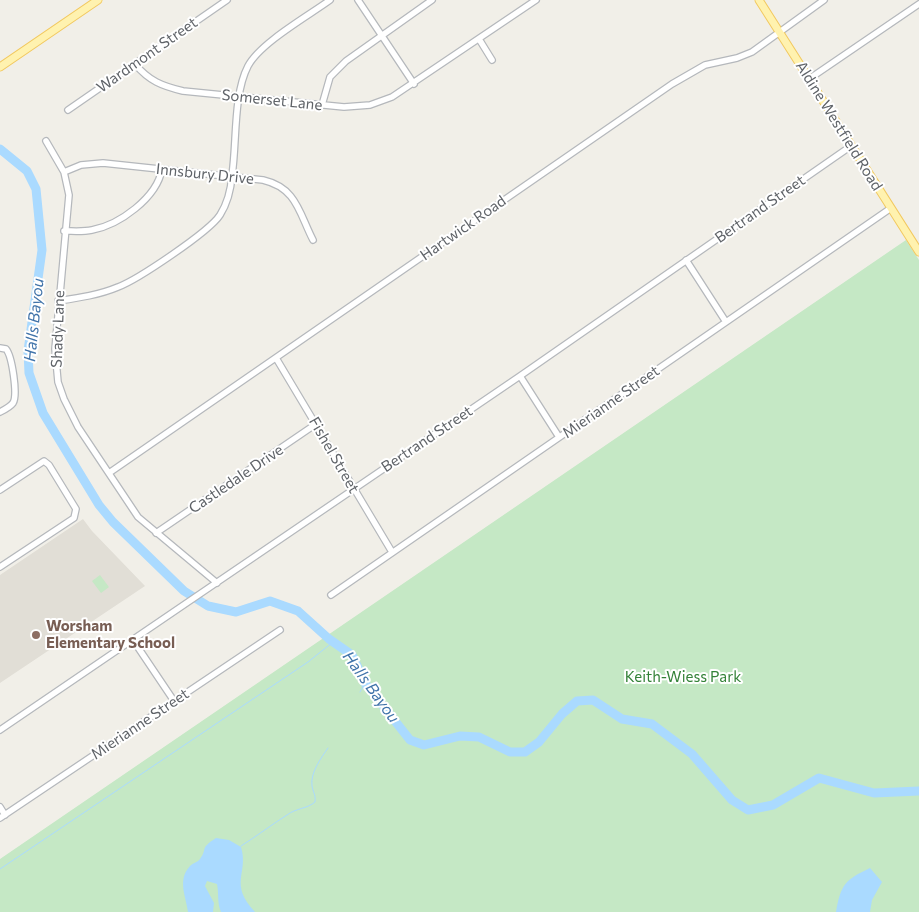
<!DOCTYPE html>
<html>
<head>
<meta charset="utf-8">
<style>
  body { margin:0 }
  canvas { display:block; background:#f1efe8 }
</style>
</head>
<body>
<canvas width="919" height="912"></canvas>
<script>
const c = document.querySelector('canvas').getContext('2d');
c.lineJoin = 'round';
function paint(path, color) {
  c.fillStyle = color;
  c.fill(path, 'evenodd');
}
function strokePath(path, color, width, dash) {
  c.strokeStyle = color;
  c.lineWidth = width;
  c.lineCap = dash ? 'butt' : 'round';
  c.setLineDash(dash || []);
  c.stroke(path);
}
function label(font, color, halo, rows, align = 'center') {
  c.font = font + ' Commissioner,sans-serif';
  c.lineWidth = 4;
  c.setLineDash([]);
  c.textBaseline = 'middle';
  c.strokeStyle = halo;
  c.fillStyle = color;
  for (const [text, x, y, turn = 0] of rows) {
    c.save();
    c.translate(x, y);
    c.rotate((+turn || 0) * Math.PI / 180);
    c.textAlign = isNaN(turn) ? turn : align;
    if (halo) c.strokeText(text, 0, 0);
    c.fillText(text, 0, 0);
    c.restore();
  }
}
paint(new Path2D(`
  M 83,519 L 92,531 L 145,586 L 0,683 L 0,575 Z`), '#e1ded6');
paint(new Path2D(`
  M 906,240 L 919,260 L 919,912 L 0,912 L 0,859 Z
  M 100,575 L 109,587 L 101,593 L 92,581 Z`), '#c5e8c5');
paint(new Path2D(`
  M 216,838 L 229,840 L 241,847 C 249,874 228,883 255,912 L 221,912 C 217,903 219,894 217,884 L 207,881 L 205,886 L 214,903 L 213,912 L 188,912 C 186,896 177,880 190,866 C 193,863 198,862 200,859 C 208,848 199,849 216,838 Z
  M 870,868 L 882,882 L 872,900 L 870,912 L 836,912 C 841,884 845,880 870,868 Z`), '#aadaff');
strokePath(new Path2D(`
  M 360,692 L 365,683
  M 241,846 C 257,836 271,825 287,815 C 296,808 307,809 315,802 C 316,795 313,792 312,786 C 310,773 321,758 328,748
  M 0,869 L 308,662 L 333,642`), '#aadaff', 1);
strokePath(new Path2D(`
  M 0,149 L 27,171 L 36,189 L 42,250 L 28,351 L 29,373 L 43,413 L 99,505 L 113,522 L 184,591 L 208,606 L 236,612 L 270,601 L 298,611 L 329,639 L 352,655 L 365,683 L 410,740 L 424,745 L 460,736 L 479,737 L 510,752 L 525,752 L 539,742 L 562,714 L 577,701 L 593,700 L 622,719 L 652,724 L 692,754 L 732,800 L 748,810 L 773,805 L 819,778 L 874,793 L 919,791`), '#aadaff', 9);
const minor = new Path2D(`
  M 358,0 L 414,84
  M 479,39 L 492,60
  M 135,64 C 149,81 162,86 183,91 L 344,107 L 370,105 L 392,97 L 536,0
  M 809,79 L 919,4
  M 322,105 L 330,77 L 346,61 L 432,0
  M 68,110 L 227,0
  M 46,141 L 64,172 L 69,195 L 55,349 L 58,382 L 64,399 L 78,427 L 138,517 L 217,583
  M 64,172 L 81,165 L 103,163 L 263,180 C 297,188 299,213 313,240
  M 64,231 C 73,231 83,232 92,230 C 119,225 157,198 162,169
  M 686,260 L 726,322
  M 58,301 C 78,298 99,295 118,287 C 137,280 209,232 220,215 C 227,204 231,189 232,175 C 237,143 233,95 248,66 C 260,43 308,16 330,0
  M 0,348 L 6,349 C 12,356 18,395 13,403 C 10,407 4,410 0,412
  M 276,358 L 392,552
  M 520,376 L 559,437
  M 109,473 L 672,84 L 705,65 L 737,58 L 752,52 L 824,0
  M 0,490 L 44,461 L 49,465 L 76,509 L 74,518 L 0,567
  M 156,533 L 316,424
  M 331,595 L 891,208
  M 133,640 L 174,701
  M 0,730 L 520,376 L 851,146
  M 0,807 L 5,815
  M 0,818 L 280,630`);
const major = new Path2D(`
  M 759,0 L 919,252
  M 0,67 L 98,0`);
strokePath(minor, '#b5b8bc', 8);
strokePath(major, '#f2c960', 9);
strokePath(minor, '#fff', 5.5);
strokePath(major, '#fff2af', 7);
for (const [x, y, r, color] of [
  [36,635,5,"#8d6e63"]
]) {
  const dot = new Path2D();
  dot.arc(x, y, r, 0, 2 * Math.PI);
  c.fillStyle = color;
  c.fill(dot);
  strokePath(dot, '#fff', 2);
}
label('15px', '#5f6368', '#fff', [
  ["Wardmont Street",147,55,-35],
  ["Somerset Lane",272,100,6],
  ["Aldine Westfield Road",839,126,58],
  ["Innsbury Drive",205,174,6],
  ["Bertrand Street",760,209,-35],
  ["Hartwick Road",463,228,-35],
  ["Shady Lane",58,329,-88],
  ["Mierianne Street",611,402,-35],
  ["Bertrand Street",427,439,-34],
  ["Fishel Street",334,455,60],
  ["Castledale Drive",236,479,-34],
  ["Mierianne Street",140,724,-34]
]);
label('bold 15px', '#785e54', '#fff', [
  ["Worsham",46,626],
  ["Elementary School",46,643]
], 'left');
label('15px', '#348238', '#fff', [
  ["Keith-Wiess Park",683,677]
]);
label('italic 16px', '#4174aa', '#fff', [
  ["Halls Bayou",34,320,-84],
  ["Halls Bayou",371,687,54]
]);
</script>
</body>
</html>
